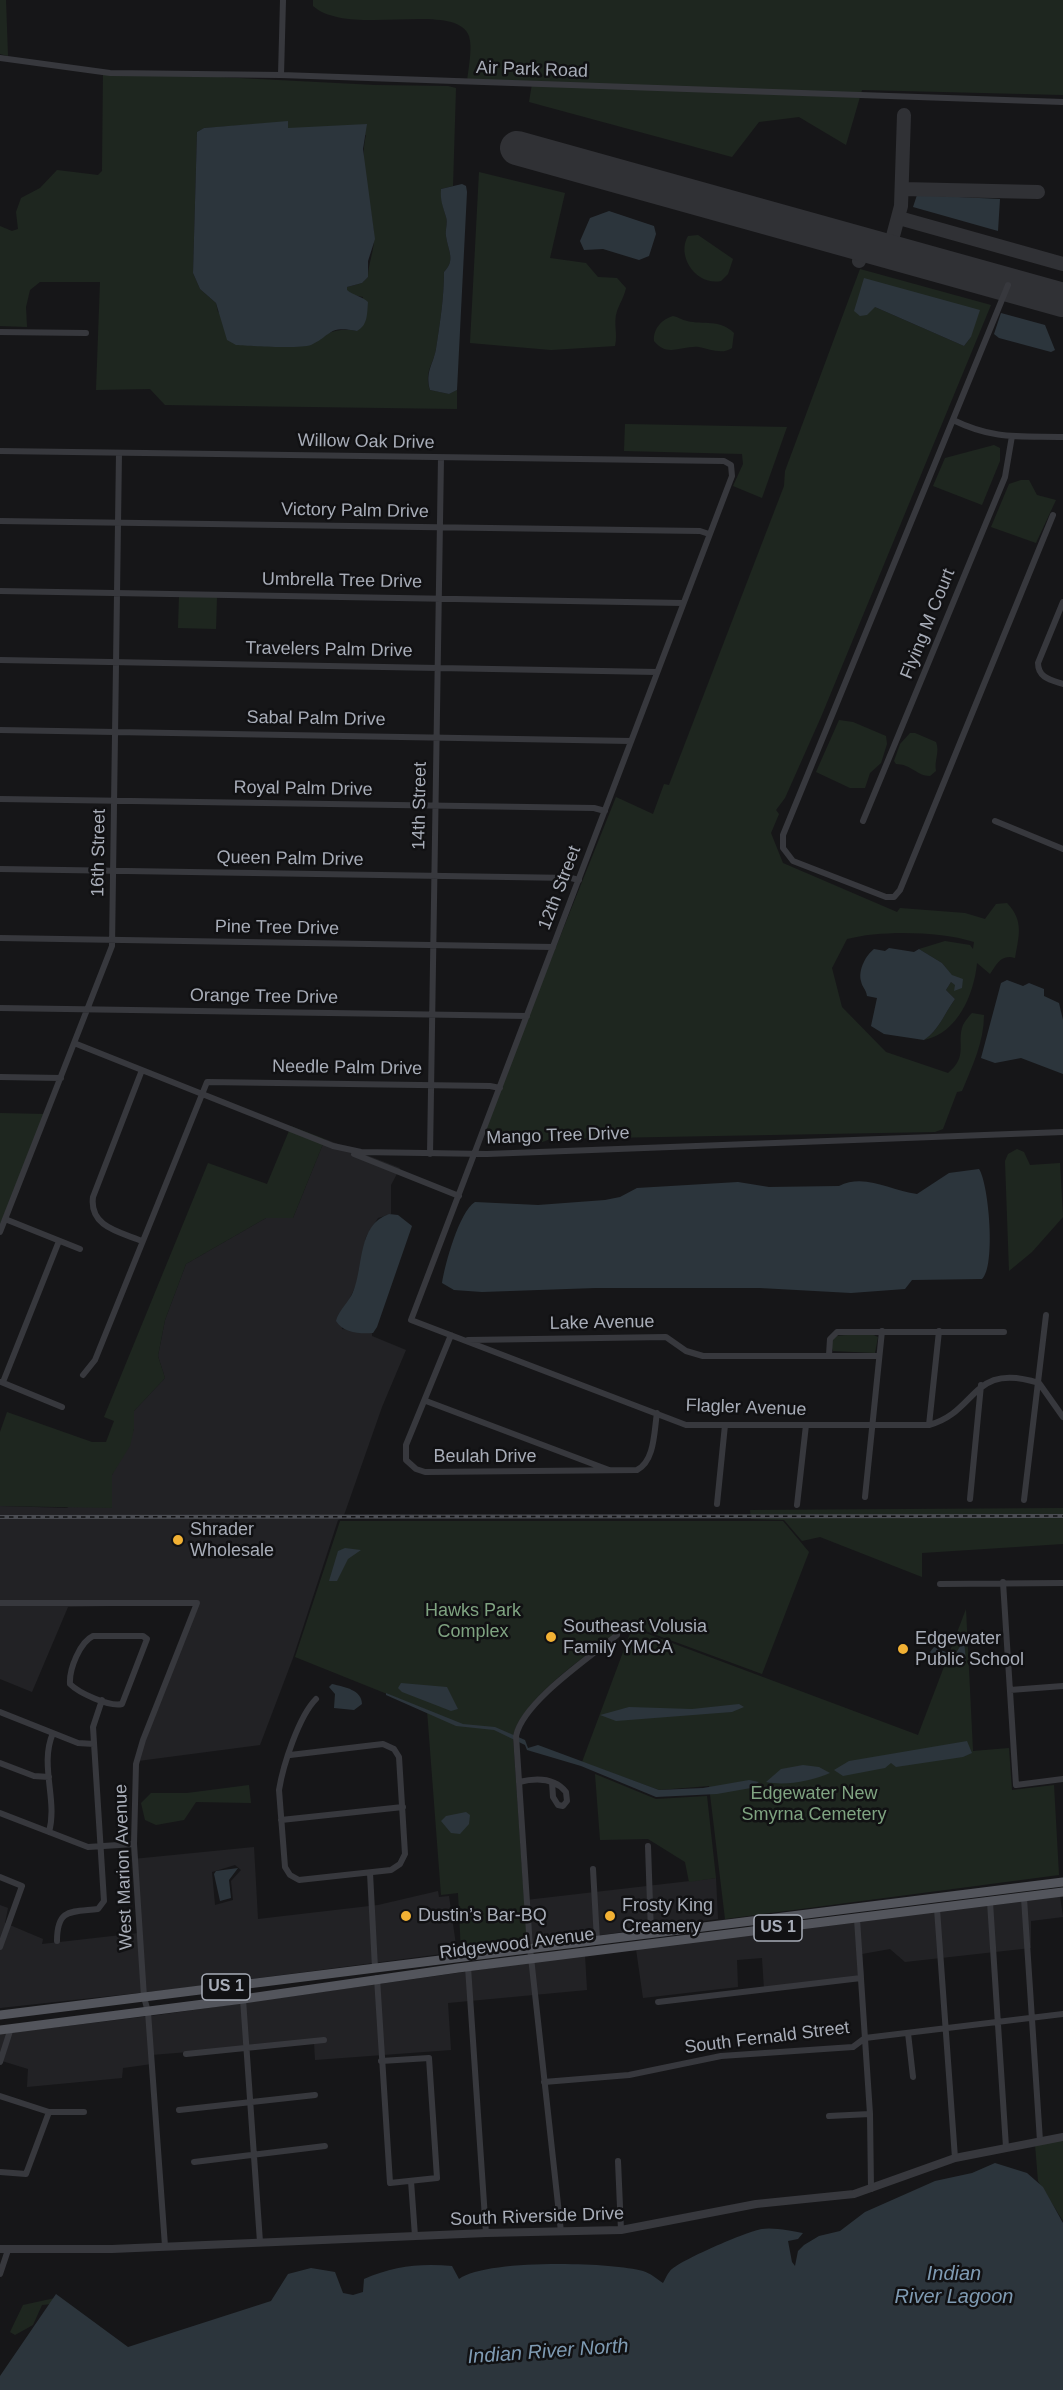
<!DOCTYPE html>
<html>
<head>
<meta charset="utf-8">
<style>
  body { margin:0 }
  canvas { display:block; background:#161618 }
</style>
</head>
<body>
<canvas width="1063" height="2390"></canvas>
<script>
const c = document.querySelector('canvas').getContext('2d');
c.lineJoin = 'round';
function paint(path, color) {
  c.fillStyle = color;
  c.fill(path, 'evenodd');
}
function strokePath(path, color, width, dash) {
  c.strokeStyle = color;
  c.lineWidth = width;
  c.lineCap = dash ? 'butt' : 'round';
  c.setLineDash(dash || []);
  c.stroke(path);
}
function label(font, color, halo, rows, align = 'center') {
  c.font = font + ' Helvetica,sans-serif';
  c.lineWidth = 5;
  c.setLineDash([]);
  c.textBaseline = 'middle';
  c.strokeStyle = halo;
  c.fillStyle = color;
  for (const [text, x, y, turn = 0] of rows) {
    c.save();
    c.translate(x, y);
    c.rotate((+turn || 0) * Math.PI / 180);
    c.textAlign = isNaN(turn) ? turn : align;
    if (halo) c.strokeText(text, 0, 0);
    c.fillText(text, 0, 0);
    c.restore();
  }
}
paint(new Path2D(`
  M 325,1139 L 400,1168 L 391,1185 L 391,1214 L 378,1218 L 366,1237 L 357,1283 L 347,1304 L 340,1312 L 342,1329 L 372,1333 L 372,1336 L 406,1350 L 382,1407 L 343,1518 L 338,1520 L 293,1658 L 260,1745 L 138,1761 L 194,1604 L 68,1607 L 32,1692 L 0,1679 L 0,1506 L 67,1508 L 112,1475 L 134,1429 L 134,1411 L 165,1378 L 158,1356 L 165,1320 L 186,1264 L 266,1218 L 293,1218 Z
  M 254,1847 L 258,1919 L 378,1905 L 438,1891 L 439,1897 L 449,1896 L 457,1952 L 175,1989 L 0,2008 L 0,1905 L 8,1908 L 5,1923 L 43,1939 L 42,1944 L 139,1933 L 133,1859 ZM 235,1865 L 241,1870 L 231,1881 L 233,1900 L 215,1905 L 212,1872 Z
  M 716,1878 L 718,1919 L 527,1945 L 526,1900 Z
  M 1060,1896 L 1063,1917 L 1031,1921 L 1031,1948 L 905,1962 L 890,1949 L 862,1954 L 864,1977 L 764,1989 L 762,1958 L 737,1960 L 738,1987 L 643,1998 L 636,1949 Z
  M 585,1955 L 587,1990 L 448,2003 L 451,2050 L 315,2060 L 314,2042 L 151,2055 L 152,2064 L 123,2068 L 122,2078 L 27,2087 L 28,2069 L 2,2061 L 0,2064 L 0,2034 L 158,2015 Z`), '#222225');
paint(new Path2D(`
  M 0,0 L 6,0 L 8,56 L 0,54 Z
  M 313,0 L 1063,0 L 1063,95 L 862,90 L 846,145 L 799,117 L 759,122 L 732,157 L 529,102 L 532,84 L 467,82 C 468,70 473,48 469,36 C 455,0 349,38 313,6 Z
  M 103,71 L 375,85 L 448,86 L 456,88 L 453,186 L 441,189 C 441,201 443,206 446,217 C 448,223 445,230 446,236 C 448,251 456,260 444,272 C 444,298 440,323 436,349 C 433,365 424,372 430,390 L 449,394 L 457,390 L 457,409 L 165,405 L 150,389 L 96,390 L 100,282 L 40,282 L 30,290 L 26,307 L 27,327 L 0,326 L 0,226 L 12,231 L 18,229 L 16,212 L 21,198 L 40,188 L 57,170 L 98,175 L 102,171 ZM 288,122 L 288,128 L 366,135 C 358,168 372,203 374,236 C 375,249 368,264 368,277 L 362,283 L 347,287 L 347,291 L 353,295 L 363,297 L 357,331 C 338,327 325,333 310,345 L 218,312 L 216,303 L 200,289 L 193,273 L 197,132 L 204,128 Z
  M 479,172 L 565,193 L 550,258 L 586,263 L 598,277 L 617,278 L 626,288 C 624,297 620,303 617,311 C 613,323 618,334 615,346 L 551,350 L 470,343 Z
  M 698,235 L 733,259 L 728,274 L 721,281 C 696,286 676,256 688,236 Z
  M 860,269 L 991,305 L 821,717 L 785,798 L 776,810 L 779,814 L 771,833 L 783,863 L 897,912 L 900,908 L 965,913 L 985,919 L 996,904 L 1007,903 C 1024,921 1019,935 1015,958 C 1001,954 997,964 990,974 L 977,963 C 974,994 958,1033 924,1040 C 939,1030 944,1014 955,999 L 946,990 L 951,982 L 962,988 L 942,963 L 919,949 L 945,941 L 970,945 L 973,949 L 974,942 C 941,931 880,930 847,939 L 832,968 L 842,1007 L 886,1052 L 948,1073 C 969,1056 956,1043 963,1025 C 965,1021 969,1016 972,1013 L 984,1015 C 984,1042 972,1067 962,1091 L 957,1092 L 943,1129 L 935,1132 L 550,1139 C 527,1150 503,1140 483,1129 L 616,797 L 653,814 L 664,784 L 669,785 L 784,486 L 785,471 ZM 875,307 L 971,337 L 964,346 Z
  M 673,316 C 678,317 682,320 687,321 C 703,325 720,319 734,333 L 732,348 C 722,355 710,349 699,347 C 683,345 667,358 654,341 C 653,329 662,319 673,316 Z
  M 625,424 L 787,427 L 762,498 L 733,486 L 743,464 L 742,454 L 624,451 Z
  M 994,445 L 1000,448 L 1000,461 L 982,505 L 933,486 L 945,458 Z
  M 1021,480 L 1029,480 L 1037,495 L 1056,500 L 1036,543 L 991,527 L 1009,484 Z
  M 179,596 L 217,597 L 216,629 L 178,628 Z
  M 839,720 L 853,722 L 886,736 L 887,744 L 881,763 L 870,773 L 865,788 L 850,788 L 816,772 Z
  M 910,733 L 915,733 L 936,742 C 940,752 934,760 936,771 L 930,776 C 917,776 911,764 896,764 L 894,761 L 900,744 Z
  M 0,1113 L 44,1114 L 0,1225 Z
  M 291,1126 L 325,1139 L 293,1218 L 266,1218 L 186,1264 L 165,1320 L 158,1356 L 165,1378 L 134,1411 L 134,1429 L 130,1446 L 112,1475 L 112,1508 L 0,1506 L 0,1432 L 7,1412 L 92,1442 L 106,1442 L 114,1421 L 104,1417 L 208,1163 L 267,1184 Z
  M 1017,1149 L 1024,1152 L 1030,1165 L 1060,1163 L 1063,1217 L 1032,1252 L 1009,1271 L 1005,1161 L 1008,1154 Z
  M 869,1333 L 878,1337 L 875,1353 L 833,1351 L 831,1345 L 835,1336 Z
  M 1063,1508 L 1063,1544 L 922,1553 L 922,1577 L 820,1537 L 802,1541 L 784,1520 L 751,1519 L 750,1510 Z
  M 340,1521 L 783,1521 L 809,1552 L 762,1674 L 632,1626 C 598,1644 520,1699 513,1737 L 527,1942 L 518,1947 L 461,1952 L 458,1893 L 441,1895 L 427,1710 L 295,1657 Z
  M 966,1609 L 973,1751 L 1009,1748 L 1012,1790 L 1054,1785 L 1059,1875 L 725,1919 L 709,1786 L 659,1790 L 582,1762 L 632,1628 L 918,1735 Z
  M 595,1774 L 656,1799 L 707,1796 L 716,1878 L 689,1882 L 685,1862 L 648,1839 L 600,1840 Z
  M 249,1785 L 251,1803 L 196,1802 L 184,1820 L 156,1825 L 145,1820 L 141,1803 L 151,1793 L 187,1793 Z
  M 1063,2140 L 1063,2221 L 1038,2181 L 1035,2144 Z
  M 55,2298 L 51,2304 L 42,2305 L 33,2325 L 15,2335 L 10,2332 L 23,2305 Z`), '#1e261f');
paint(new Path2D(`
  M 288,121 L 288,128 L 367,124 L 363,149 L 375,239 L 368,261 L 368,277 L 362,283 L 347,287 L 347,290 C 354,296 362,296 368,302 C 367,314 368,325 357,331 C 328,325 332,335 311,345 C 300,349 250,346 236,345 L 227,340 L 216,303 L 200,289 L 193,273 L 197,132 L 204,128 Z
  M 462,184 L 466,186 L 467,192 L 457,390 L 449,394 L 430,390 C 425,372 433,365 436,349 C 440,323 444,298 444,272 C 456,260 448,251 446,236 C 445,230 448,223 446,217 C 443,206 440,201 441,189 Z
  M 917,195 L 1000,199 L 998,231 L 913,207 Z
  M 609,211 L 654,226 L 656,234 L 649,256 L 639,260 L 603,249 L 584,250 L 580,241 L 590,218 Z
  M 864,278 L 980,310 L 971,337 L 964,346 L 875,307 L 867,315 L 860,316 L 854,311 Z
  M 1001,313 L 1045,325 L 1055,350 L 1051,352 L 999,338 L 994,334 Z
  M 889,948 L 914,952 L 919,949 L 942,963 L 952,975 L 963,979 L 962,988 L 954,991 L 955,985 L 951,982 L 946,990 L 955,999 C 944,1014 939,1030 924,1040 L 884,1034 L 871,1026 L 877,998 L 867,996 C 866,989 862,987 861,981 C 858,970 866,955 874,949 L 885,951 Z
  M 1007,980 L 1023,986 L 1029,983 L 1044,989 L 1044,996 L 1059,1003 L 1063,1020 L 1063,1074 L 1021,1058 L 995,1063 L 981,1058 L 1001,983 Z
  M 979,1169 C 989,1184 996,1267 982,1279 L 912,1280 L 905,1289 L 851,1293 L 760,1288 L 595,1288 L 482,1292 L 454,1290 L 442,1283 C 445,1264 459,1212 475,1202 L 538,1205 L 605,1200 L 620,1197 L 637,1188 L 738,1182 L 769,1187 L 839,1186 C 865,1173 891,1191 917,1194 L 949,1173 Z
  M 389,1214 L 398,1215 L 412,1226 L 377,1327 L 373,1333 C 360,1334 343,1333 336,1321 C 338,1311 349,1302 353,1292 C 364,1266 357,1225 389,1214 Z
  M 345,1548 L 361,1550 L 348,1559 L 337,1581 L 329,1581 L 338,1551 Z
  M 964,1640 L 966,1661 L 962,1666 L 927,1656 L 934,1647 L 948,1653 L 956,1653 Z
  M 401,1683 L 447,1687 L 458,1709 L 451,1711 L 402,1692 L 398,1688 Z
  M 332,1684 C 345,1687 362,1690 362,1704 L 354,1710 L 334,1708 L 335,1694 L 329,1687 Z
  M 386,1693 L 463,1724 L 495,1727 L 525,1740 L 528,1748 L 538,1745 L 659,1790 L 703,1788 L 749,1780 L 759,1782 L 751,1788 L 717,1794 L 656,1797 L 581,1766 L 527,1750 L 525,1745 L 494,1730 L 456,1726 L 386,1695 Z
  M 739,1704 L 744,1707 L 732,1712 L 616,1721 L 600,1715 L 629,1707 L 692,1709 Z
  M 967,1741 L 972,1753 L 963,1757 L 896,1767 L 891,1763 L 885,1768 L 843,1776 L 834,1770 L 849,1761 Z
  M 803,1765 L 819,1767 L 830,1773 C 811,1781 786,1786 766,1782 L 781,1769 Z
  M 466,1812 L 470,1815 L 469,1824 L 460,1834 L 451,1833 L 441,1821 L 446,1816 Z
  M 238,1868 L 229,1880 L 231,1898 L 220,1901 L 214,1874 L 216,1871 Z
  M 995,2163 L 1027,2173 L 1043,2187 L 1063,2223 L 1063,2390 L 0,2390 L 0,2376 L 56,2294 L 128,2347 L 271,2301 L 288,2274 L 311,2268 L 335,2272 L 343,2293 L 353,2295 L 363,2292 L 364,2279 C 393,2266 421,2263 452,2266 L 459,2279 C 486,2259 609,2262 643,2271 C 650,2273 657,2279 663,2283 C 665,2280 667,2274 670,2271 C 678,2261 748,2231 762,2229 C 772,2227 794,2231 803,2233 L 798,2239 L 788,2241 L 792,2262 L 795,2266 L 798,2251 L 804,2245 L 819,2236 L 840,2231 L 865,2212 L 935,2181 L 972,2173 Z`), '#2c353c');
strokePath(new Path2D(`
  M 902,189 L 1038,192
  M 899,218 L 1063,264
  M 889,251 L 901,206 L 904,115
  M 859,261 L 865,244`), '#303135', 14);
strokePath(new Path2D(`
  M 517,148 L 1063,300`), '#303135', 34);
strokePath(new Path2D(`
  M 0,58 L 110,73 L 281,75 L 1063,102
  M 281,75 L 283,0
  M 1008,285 L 783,835 L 783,848 L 793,861 L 886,897 L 894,897 L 900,890 L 1053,515
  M 0,332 L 86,333
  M 953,420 C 994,440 1019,436 1063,437
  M 0,451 L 724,461 L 731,465 L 732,476 L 411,1320 L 686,1425 L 929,1425 C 978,1412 971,1361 1039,1383 L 1063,1417
  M 0,521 L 700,531 L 709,534
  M 0,591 L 683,603
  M 1063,602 L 1038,663 C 1038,678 1051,680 1063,684
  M 0,660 L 657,672
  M 0,730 L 631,741
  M 0,799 L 594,808 L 605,811
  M 863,821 L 1005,477 L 1012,436
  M 995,821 L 1063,849
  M 0,869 L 571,878 L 579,880
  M 0,938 L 553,947
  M 0,1008 L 527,1016
  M 74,1043 L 333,1146 L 361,1152 L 487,1154 L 1063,1132
  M 0,1077 L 61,1078
  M 354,1154 L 459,1196
  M 430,1154 L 441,458
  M 5,1219 L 80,1249
  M 0,1232 L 112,946 L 119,453
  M 142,1241 C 120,1232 89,1227 93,1197 L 142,1070
  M 451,1335 L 406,1445 L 406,1460 L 416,1469 L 425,1472 L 637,1470 C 655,1461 654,1431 657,1413
  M 468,1340 L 666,1337 L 686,1351 L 703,1356 L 879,1356
  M 829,1355 L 830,1339 L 837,1332 L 1004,1332
  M 83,1375 L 95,1360 L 207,1082 L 490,1086 L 500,1088
  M 1,1382 L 62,1407
  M 3,1382 L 59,1241
  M 426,1401 L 609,1470
  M 929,1425 L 939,1331
  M 865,1497 L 882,1331
  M 970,1499 L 981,1385
  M 1024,1500 L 1046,1315
  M 717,1504 L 725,1425
  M 797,1505 L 806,1425
  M 1003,1582 L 1016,1785 L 1063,1779
  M 940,1584 L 1063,1583
  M 0,1603 L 197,1603 L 143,1740 L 136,1764 L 134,1844 L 144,1997 L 148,2012 L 165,2246
  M 93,1636 L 143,1636 L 147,1639 L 122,1704 C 109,1707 79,1693 70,1684 C 69,1669 80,1642 93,1636 Z
  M 1010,1690 L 1063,1686
  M 0,1712 L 78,1743 L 94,1744
  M 290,1755 L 383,1744 L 394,1749 L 399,1757 L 405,1854 L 400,1864 L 391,1870 L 299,1880 L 290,1875 L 285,1867 L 279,1790 C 283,1765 299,1716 316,1699
  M 0,1763 L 34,1776 L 49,1777
  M 519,1782 C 535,1778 554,1777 566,1792 L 567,1801 L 563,1806 L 558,1805 L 553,1797 L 552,1782
  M 0,1813 L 88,1847 L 134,1844
  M 281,1820 L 403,1807
  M 49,1832 C 58,1800 39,1765 53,1733
  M 648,1846 L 651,1933
  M 593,1869 L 597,1940
  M 370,1873 L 375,1968
  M 0,1877 L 22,1886 L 0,1947
  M 1024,1898 L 1040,2141
  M 990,1902 L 1006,2147
  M 937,1909 L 955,2158
  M 857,1919 L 870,2114 L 871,2189
  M 57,1941 C 57,1908 71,1912 98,1909 L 104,1901 L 93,1727 L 102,1700
  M 468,1967 L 486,2233
  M 377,1978 L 390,2183 L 437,2178 L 429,2058 L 381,2061
  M 243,1999 L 260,2242
  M 658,2002 L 861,1978
  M 908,2033 L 913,2077
  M 186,2054 L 324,2040
  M 0,2062 L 11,2028
  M 544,2082 L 629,2075 L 721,2056 L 853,2047 L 865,2038 L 1063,2014
  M 0,2096 L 49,2112 L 84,2112
  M 179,2110 L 315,2095
  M 829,2116 L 870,2114
  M 618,2161 L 621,2230
  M 194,2162 L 325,2146
  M 0,2172 L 26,2174 L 49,2112
  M 411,2181 L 415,2236
  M 561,2232 L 530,1948 L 516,1736 C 523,1702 589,1658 617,1635
  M 0,2274 L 8,2250`), '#37383d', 6);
strokePath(new Path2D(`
  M 0,2249 L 112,2249 L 486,2233 L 621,2230 L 756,2204 L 854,2194 L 955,2158 L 1063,2137`), '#37383d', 8);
strokePath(new Path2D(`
  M 0,2015 L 1063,1882
  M 0,2030 L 243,1999 L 458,1968 L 1063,1892`), '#53555c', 9);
const rail = new Path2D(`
  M 0,1517 L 1063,1516`);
strokePath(rail, '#4a4c52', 4);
strokePath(rail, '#111113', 1.5, [4.5]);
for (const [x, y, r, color] of [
  [178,1540,6,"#f2b134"],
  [551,1637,6,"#f2b134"],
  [903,1649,6,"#f2b134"],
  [406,1916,6,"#f2b134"],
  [610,1916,6,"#f2b134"]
]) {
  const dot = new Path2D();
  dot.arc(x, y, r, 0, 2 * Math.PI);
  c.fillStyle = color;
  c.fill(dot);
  strokePath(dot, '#111113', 2);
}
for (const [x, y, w] of [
  [778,1928,48],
  [226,1987,48]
]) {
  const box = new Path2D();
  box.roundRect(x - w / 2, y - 13, w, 26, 4.5);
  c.fillStyle = '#111113';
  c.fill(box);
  strokePath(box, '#a8adb8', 1.5);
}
label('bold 16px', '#a8adb8', null, [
  ["US 1",778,1928],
  ["US 1",226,1987]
]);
label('18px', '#a8adb8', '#111113', [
  ["Air Park Road",532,70,2],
  ["Willow Oak Drive",366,442,1],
  ["Victory Palm Drive",355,511,1],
  ["Umbrella Tree Drive",342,581,1],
  ["Flying M Court",928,624,-68],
  ["Travelers Palm Drive",329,650,1],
  ["Sabal Palm Drive",316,719,1],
  ["Royal Palm Drive",303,789,1],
  ["14th Street",420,806,-89],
  ["16th Street",99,853,-89],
  ["Queen Palm Drive",290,859,1],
  ["12th Street",560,888,-69],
  ["Pine Tree Drive",277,928,1],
  ["Orange Tree Drive",264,997,1],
  ["Needle Palm Drive",347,1068,1],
  ["Mango Tree Drive",558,1136,-2],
  ["Lake Avenue",602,1323,-1],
  ["Flagler Avenue",746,1408,2],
  ["Beulah Drive",485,1457],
  ["West Marion Avenue",124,1867,-92],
  ["Ridgewood Avenue",517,1944,-7],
  ["South Fernald Street",767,2038,-7],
  ["South Riverside Drive",537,2217,-2]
]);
label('18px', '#a8adb8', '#111113', [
  ["Shrader",190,1530],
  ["Wholesale",190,1551],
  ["Southeast Volusia",563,1627],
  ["Family YMCA",563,1648],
  ["Edgewater",915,1639],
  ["Public School",915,1660],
  ["Frosty King",622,1906],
  ["Creamery",622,1927],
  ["Dustin’s Bar-BQ",418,1916]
], 'left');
label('18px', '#7fa381', '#111113', [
  ["Hawks Park",473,1611],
  ["Complex",473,1632],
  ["Edgewater New",814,1794],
  ["Smyrna Cemetery",814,1815]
]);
label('italic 20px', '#7f9bb3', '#111113', [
  ["Indian",954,2274],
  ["River Lagoon",954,2297],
  ["Indian River North",548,2352,-4]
]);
</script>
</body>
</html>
